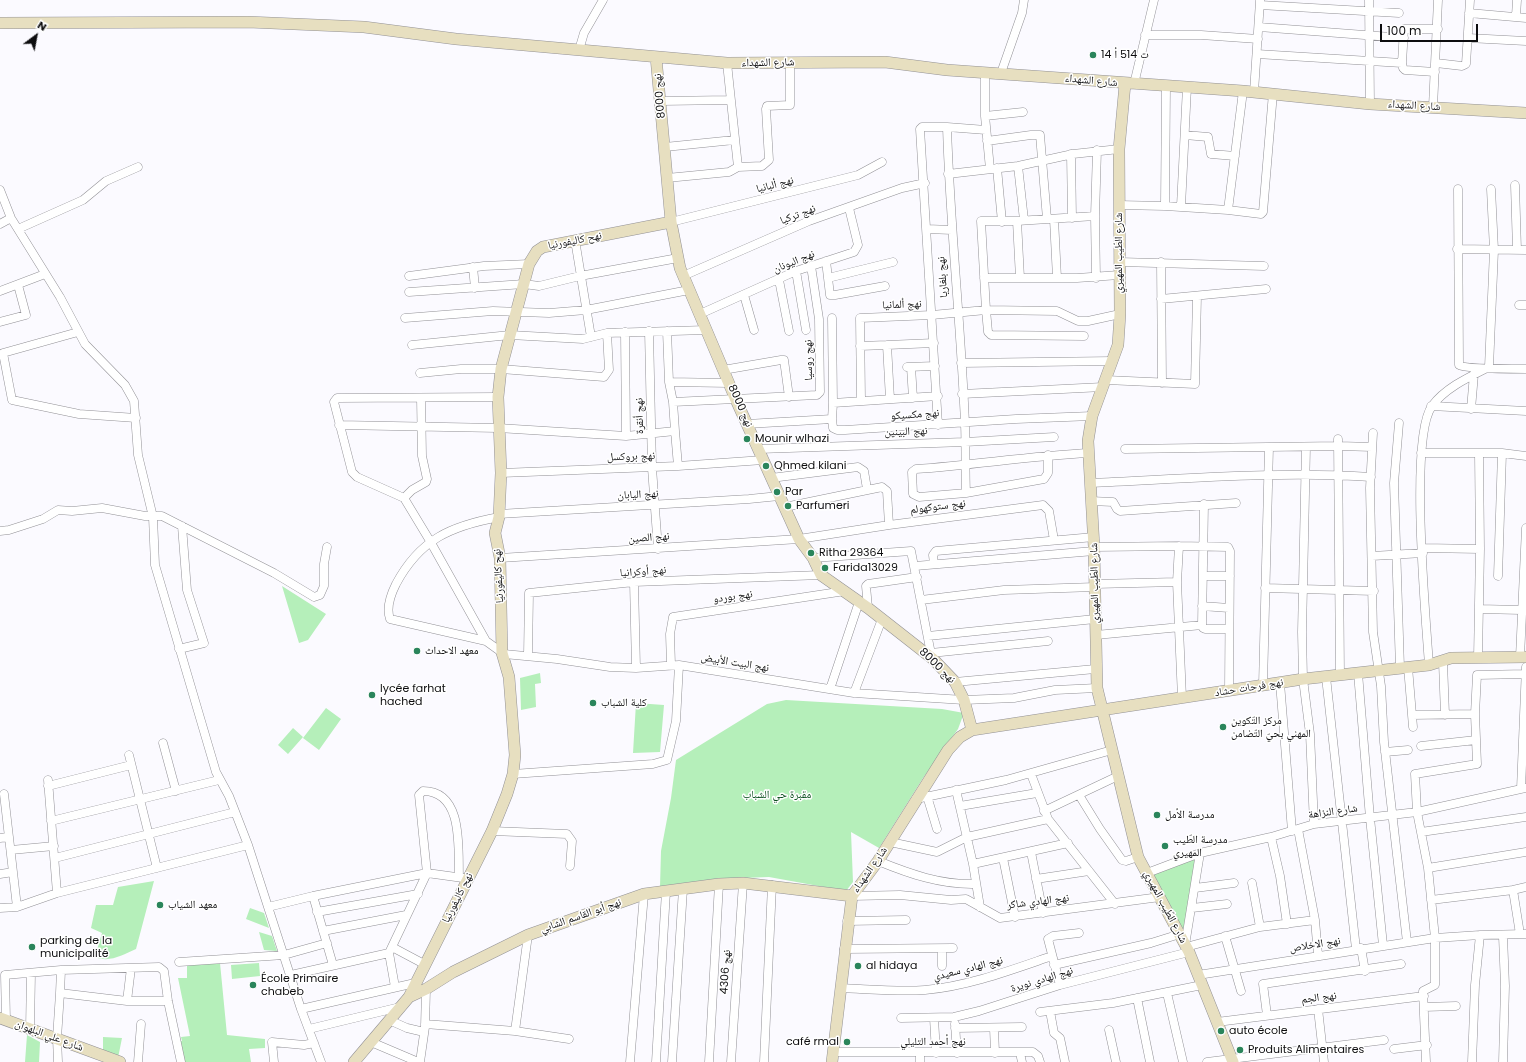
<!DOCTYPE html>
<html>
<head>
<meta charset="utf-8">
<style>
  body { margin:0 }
  #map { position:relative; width:1526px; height:1062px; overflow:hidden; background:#fbfaff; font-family:Poppins,sans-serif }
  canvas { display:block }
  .north { position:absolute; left:16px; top:16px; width:40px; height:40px; -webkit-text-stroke:3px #fff; paint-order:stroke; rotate:32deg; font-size:11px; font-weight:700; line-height:16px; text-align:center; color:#0d0d0f }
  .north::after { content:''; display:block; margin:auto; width:14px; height:18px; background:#0d0d0f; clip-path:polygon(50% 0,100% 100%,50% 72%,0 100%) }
  .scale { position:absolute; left:1380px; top:24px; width:98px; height:18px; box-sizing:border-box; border:2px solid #0d0d0f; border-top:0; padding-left:5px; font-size:12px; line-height:14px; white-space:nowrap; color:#0d0d0f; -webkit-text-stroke:3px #fff; paint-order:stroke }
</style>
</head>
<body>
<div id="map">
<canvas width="1526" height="1062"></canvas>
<div class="north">N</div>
<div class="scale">100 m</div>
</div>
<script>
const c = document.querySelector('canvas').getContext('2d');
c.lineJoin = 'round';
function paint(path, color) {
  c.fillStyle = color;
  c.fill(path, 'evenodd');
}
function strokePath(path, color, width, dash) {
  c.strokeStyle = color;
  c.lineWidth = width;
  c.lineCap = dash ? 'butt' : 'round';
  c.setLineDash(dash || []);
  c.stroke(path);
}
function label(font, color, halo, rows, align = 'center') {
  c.font = font + ' Poppins,"Noto Naskh Arabic",sans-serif';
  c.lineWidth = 3;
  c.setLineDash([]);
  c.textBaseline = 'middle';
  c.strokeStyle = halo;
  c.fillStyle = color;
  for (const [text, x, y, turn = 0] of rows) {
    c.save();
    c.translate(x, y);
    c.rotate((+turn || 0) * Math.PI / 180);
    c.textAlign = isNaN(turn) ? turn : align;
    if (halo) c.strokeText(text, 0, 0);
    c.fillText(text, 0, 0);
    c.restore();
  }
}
paint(new Path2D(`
  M 282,586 L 326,614 L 308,640 L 299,643 Z
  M 540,673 L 541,683 L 535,684 L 536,707 L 521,710 L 520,678 Z
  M 786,700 L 942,709 L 964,713 L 958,729 L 923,778 L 879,848 L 851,832 L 853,882 L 846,891 L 769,877 L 742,878 L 660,887 L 661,851 L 671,798 L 676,760 L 767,704 Z
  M 636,703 L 664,705 L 660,752 L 633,753 Z
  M 326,708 L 341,719 L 319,750 L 303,738 Z
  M 293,728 L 303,737 L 288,754 L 278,745 Z
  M 1197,858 L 1186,941 L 1151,874 Z
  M 154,881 L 136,949 C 122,955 110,963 95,957 L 102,933 L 91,928 L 96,905 L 113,905 L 118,887 Z
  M 250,908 L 264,913 L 269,928 L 246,919 Z
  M 259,932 L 272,936 L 277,951 L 264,950 Z
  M 220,963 L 227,1035 L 265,1039 L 265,1048 L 249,1049 L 251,1062 L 182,1062 L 177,1042 L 182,1041 L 181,1037 L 190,1036 L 178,978 L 187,978 L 187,964 Z
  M 259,963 L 260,976 L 232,979 L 231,965 Z
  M 27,1035 L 40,1042 L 39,1062 L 25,1062 Z
  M 103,1037 L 122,1038 L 118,1058 L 103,1055 Z`), '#b5efba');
const street = new Path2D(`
  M 1369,0 L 1370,104
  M 1260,5 L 1399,13
  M 1469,13 L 1526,18
  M 1516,16 L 1517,0
  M 1259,27 L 1404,38
  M 1145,35 L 1201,35 L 1258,39
  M 1468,38 L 1526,41
  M 579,50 L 584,33 L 603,0
  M 1257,54 L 1402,63 L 1404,29 L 1438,29
  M 1402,63 L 1403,68 L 1405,70 L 1435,72
  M 1436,63 L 1462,66 L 1466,64 L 1470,0
  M 1001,73 L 1022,13 L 1024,0
  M 1134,84 L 1154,0
  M 1166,86 L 1165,206 L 1228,210 L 1243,91
  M 1254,92 L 1260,1
  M 661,101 L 730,100
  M 1433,107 L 1438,0
  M 985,116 L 985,73
  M 986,130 L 947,127 C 950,226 961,325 965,424 C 966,447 965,470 966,493 L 919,497 L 913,494 L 912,472 L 916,469 C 974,465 1030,456 1088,453
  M 1185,135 L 1208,137 L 1211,154 L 1235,156
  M 987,141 L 1031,135 L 1040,135 L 1047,219
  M 665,147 L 734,140
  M 1071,154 L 1072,218
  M 1018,166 L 1024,220
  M 738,167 L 762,166 L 769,160 L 766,109 L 767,106 L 790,105 L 790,63
  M 997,168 L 1002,222
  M 990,169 L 985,116 L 1023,112
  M 948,174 L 1018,166 L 1073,154 L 1119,149
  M 667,178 L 729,172 L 738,167 L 727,63
  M 1515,185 L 1517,250
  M 1458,189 L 1459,365 C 1464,369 1515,369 1526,369
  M 0,190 L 11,218 L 60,297 L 85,344 L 125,385 L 134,401 L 138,455 L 153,517 L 155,565 L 216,772 L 229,796 L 248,845 L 301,1009 L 321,1062
  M 1119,205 L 1165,206
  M 1181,206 L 1187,87
  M 1228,210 L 1261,214 L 1263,212 L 1273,93
  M 1095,216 L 1097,150
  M 1054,219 L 1057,278
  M 1017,221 L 1020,278
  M 671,222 L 858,175 L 882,162
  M 0,224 L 11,218
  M 18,229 L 83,200 L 106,181 L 138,167
  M 927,229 L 952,230
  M 575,240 L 591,337 L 607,333 L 706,330
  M 1457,249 L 1526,250
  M 826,261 L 830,295 L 835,295 L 885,286
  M 1120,262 L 1264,266
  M 1161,262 L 1162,383
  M 473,267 L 475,288
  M 796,271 L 806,330
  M 409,276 L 484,266 L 529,264
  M 683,276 L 809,221 L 902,188 L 925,183
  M 828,278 L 893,262
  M 984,278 L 1077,278 L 1119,275
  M 779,280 L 789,331
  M 0,291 L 45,274
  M 409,292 L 524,284 L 539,286 L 580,276 L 678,258
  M 744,295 L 754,330
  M 1161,299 L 1266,289
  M 1519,305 L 1526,305
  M 700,314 L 796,271 L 854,252 L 858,245 L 849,208
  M 405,318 L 493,311 L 549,313 L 586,310 L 689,290
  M 832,318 L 833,403
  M 0,322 L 26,315 L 18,285
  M 649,331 L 652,468 L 658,549
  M 667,331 L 669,382 L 673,402 L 817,395 L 820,392 L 819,319 L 811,266
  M 78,332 L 3,353 L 12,400 L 79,414 L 136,418
  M 625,332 L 626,436
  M 1084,336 L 991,335 L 988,332 L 986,310 L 1057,311 L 1078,321 L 1088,321 L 1120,314
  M 412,345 L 510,335 L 583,339 L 591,337
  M 860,346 L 887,345
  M 961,363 L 1113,361
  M 907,367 L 935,366
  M 911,367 L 913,398
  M 723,370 L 781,360 L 784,360 L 789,397
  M 420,373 L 461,369 L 501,369 L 604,377 L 609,370 L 607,333
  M 1106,380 L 1195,384 L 1197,296
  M 669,382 L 729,383
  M 962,394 L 1103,387
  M 890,399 L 887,345 L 934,343
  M 861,400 L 860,318 L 932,315 L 986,310 L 981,221 L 1017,221 L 1095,216 L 1096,278
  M 673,402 L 675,431
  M 1431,406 L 1526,411
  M 1471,409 L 1474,374
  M 832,419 L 833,403 L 938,396
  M 1399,423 L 1394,483 L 1400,668
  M 747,424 L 832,419 L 833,428 L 837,430 L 845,430 L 1016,419 L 1092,416
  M 339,425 L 498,428 L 626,436 L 675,431 L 678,466
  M 938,425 L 920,129 L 922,127 L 947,127
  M 1373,433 L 1370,488 L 1373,632 L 1381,686 L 1384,742 L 1407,942
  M 1338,439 L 1340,675
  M 1306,447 L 1302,632 L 1303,679 L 1310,734 L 1314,824
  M 759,449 L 965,442 L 1054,437
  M 1125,449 L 1339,446 L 1372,447
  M 1421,453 L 1502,453 L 1526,456
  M 501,473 L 678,466 L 763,460
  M 771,478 L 858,467 L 864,471 L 867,489
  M 1090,483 C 1183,479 1277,471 1371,477
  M 966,493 L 1044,479 L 1048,473 L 1048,455
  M 404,498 L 412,490 L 426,482 L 427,479 L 422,456 L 421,398
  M 1091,501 L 1113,502 L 1117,509 L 1120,511 L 1236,503
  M 785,507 L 882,487 L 887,491 L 889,525
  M 499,514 L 749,499 L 779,496
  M 499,517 C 451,526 420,539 396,584 C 391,594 386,608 390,619 L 486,641 L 504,654 L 557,659 L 610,667 L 636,668 L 679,665 L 854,693 L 964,700 L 1014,698 L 1055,690 L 1097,688
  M 0,531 L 9,530 L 43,519 L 58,510 L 72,511 L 102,508 L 145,516 L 162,516 L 274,573 L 314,597 L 320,595 L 324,586 L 324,564 L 327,547
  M 1179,546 L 1177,582 L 1182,698
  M 1094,547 L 1179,546 L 1228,547 L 1230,551 L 1229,691
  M 1423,548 L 1480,549
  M 1372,556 L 1423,553
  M 500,558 L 799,539 L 889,525 L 1043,505 L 1049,511 L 1054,540
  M 813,558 L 911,551 L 932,659
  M 934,564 L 933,555 L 936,551 L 1094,537
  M 915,566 L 1094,551
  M 1203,576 L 1230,576
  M 1498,576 L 1502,453
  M 634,582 L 636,668
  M 1095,584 L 1177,582
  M 1265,588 L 1374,591
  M 921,600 L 1004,590 L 1095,587
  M 1202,606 L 1229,608
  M 868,608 L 866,586 L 868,584 L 917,577
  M 1479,609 L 1521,610
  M 1202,625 L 1203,628 L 1205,629 L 1228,629
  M 1096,635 L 1202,625 L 1204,504
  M 928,636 L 1095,619
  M 486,641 L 430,541 L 404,498 L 357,477 L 352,472 L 334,402 L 337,398 L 498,397
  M 179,649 L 204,643 L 187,590 L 182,526
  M 931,653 L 1048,641
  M 528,656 L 529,593 L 634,582 L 821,575
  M 1520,657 L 1526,528
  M 1478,658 L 1480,549 L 1479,453
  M 1443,662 L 1445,715
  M 671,665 L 670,634 L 673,617 L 845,591
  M 1429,665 C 1426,619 1409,437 1432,406 C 1445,388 1469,377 1489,367 L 1494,250 L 1491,189
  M 1408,667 L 1413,727
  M 1358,673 L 1370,818 L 1383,945
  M 1326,677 L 1356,949
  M 955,682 L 1095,669
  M 1280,683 L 1292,831
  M 1263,685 L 1269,447
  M 830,689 L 859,602
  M 854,693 L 882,619
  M 1412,715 L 1475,714
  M 163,743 L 176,791
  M 1421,746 L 1476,740
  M 1385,752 L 1408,750
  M 129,755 L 157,868
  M 513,774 L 653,764 L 667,760 L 676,721 L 679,665
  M 1031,774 L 1048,819 L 1115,904
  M 48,780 L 57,893
  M 48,786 L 131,765
  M 1521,789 L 1526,667
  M 956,790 L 973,864 L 980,907
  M 4,794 L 17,907
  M 1079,795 L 1100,829 L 1122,860 L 1126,861 L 1138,857
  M 927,796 L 937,829
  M 916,799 L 1006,780 L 1112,750
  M 960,806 L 1037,793
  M 1044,811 L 1118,776
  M 51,821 L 219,780
  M 1298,829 L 1315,920 L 1318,955
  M 492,831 L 567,834 L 572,841 L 570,866
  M 1421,832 L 1526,817
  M 1271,837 L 1280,876 L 1287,924
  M 0,838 L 9,837
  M 890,842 L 937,852 L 967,837 L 1048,819
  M 11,850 L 54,846
  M 1031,852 L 1043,913
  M 55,858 L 235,812
  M 1003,858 L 1015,917
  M 878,861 C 910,874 941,885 976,884
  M 973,864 L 1068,843
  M 1428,868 L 1526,852
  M 1147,873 L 1200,853 L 1271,837 L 1314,824 L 1417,812 L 1526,788
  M 0,874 L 13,872
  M 1036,879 L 1089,871
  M 1252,883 L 1260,927
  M 1195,888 L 1234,883
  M 1513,890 L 1526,887
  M 313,896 L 333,965
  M 852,896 L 900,895 L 951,900 L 966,899 L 1000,918 L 1160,897
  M 1431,900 L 1513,890 L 1520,934
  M 268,907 L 313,896 L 427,873 L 463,878
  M 0,908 L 17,907 L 57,893 L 248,845
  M 1192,908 L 1227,904
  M 317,912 L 418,894
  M 847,921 L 906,920
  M 323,931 L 406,915
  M 1225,936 L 1241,991
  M 1503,936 L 1505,986 L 1503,1062
  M 1185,945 L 1200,853
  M 392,947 L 424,964
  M 1186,947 L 1260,927 L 1315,920
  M 1361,948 L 1365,971
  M 844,949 L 953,948
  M 942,949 L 942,966
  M 389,953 L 395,987
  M 179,962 L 284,955 L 327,943
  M 1054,965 L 1151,943 L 1180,934
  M 131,968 L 127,1001 L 168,1001
  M 61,970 L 60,993 L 127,1001
  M 291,975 L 389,953 L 427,873 L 419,795 L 423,791 C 464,791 458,849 459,877
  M 1198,975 L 1435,938 L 1480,935 L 1526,934
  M 1060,985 L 1048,939 L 1053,936 L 1079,933
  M 840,988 C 868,989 897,992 925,990 C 969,986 1011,970 1052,956
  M 1167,993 L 1183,1062
  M 1137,998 L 1150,1062
  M 1424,1007 L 1456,1006
  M 301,1009 L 415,983
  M 1318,1009 L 1324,1062
  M 1050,1011 L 1054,1033 L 1060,1038 L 1065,1062
  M 1040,1012 L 1113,1003 L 1202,985
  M 1267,1015 L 1263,984 L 1401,964
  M 901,1018 L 954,1017 L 979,1011 L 1060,985 L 1189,952
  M 934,1018 L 936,1053
  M 6,1020 L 5,975 L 61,970 L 159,967 L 164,971 L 168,1001 L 181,1062
  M 389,1020 L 407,1028 L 424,1032
  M 1217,1022 L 1424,996
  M 425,1024 L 515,1031 L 569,1039
  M 955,1024 L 957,1053
  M 955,1028 L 1022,1027
  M 994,1028 L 995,1053
  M 30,1029 L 31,973
  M 309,1029 L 400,1007
  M 1109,1030 L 1116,1062
  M 515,1031 L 528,935
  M 371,1042 L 418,1062
  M 1394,1049 L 1427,1045
  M 833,1052 L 1033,1052 L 1038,1056 L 1040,1062
  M 1020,1053 L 1022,1062
  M 58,1062 L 57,1038 L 60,993
  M 138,1062 L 141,1024
  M 274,1062 L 272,1042 L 304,1045 L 314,1043
  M 420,1062 L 425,1027 L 426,989
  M 630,1062 L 644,894
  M 656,1062 L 666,891
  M 672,1062 L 683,889
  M 709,1062 L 719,884
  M 731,1062 L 743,883
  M 764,1062 L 772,885
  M 920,1062 L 920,1053
  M 1207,1062 L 1384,1040
  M 1426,1062 L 1423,991 L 1435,985 L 1435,938 L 1428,868 L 1417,812 L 1415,774 L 1477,764 L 1475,714 L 1477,675 L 1526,674
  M 1472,1062 L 1475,985 L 1480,935`);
const secondary = new Path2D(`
  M 0,23 L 248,22 L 364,27 L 456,39 L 727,63 L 885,62 L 947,70 L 1243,91 L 1370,104 L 1526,113
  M 656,57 L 671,222 L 680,268 L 736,400 L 799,539 L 813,558 L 821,575 L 868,608 L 933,659 L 955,682 L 964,700 L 972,730
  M 1125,84 L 1119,149 L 1120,314 L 1118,345 L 1092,416 L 1088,441 L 1094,547 L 1097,688 L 1138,857 L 1189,952 L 1233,1062
  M 409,997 L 492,831 L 507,794 L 513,774 L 515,755 L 509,677 L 502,653 L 500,558 L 495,533 L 499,517 L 501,473 L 498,397 L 501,369 L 529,264 L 537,251 L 543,247 L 671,222
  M 0,1018 L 120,1062
  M 354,1062 L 409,997 L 426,989 L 453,972 L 528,935 L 644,894 L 719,884 L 743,883 L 852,896
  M 832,1062 L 852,896 L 878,861 L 948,750 L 960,737 L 972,730 L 1303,679 L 1429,665 L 1451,658 L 1526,657`);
strokePath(street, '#929196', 9);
strokePath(secondary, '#929196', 12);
strokePath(street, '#fff', 8);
strokePath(secondary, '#e7dfc0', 11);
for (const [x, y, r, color] of [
  [1093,55,4,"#2a855b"],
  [747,439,4,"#2a855b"],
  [766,466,4,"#2a855b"],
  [777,492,4,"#2a855b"],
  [788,506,4,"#2a855b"],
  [811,553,4,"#2a855b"],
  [825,568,4,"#2a855b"],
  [417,651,4,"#2a855b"],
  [372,695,4,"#2a855b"],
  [593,703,4,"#2a855b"],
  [1223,727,4,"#2a855b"],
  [1157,815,4,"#2a855b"],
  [1165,846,4,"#2a855b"],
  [160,905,4,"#2a855b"],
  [32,947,4,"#2a855b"],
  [858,966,4,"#2a855b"],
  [253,985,4,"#2a855b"],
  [1221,1031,4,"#2a855b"],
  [847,1042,4,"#2a855b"],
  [1240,1050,4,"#2a855b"]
]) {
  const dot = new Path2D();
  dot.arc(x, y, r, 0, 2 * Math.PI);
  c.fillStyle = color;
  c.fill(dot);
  strokePath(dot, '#fff', 1.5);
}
label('11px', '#0d0d0f', '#fff', [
  ["14 ت 514 أ",1101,55],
  ["Mounir wlhazi",755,439],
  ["Qhmed kilani",774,466],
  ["Par",785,492],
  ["Parfumeri",796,506],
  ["Ritha 29364",819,553],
  ["Farida13029",833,568],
  ["معهد الاحداث",425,651],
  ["lycée farhat",380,689],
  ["hached",380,702],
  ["كلية الشباب",601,703],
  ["مركز التّكوين",1231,721],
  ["المهني بحيّ التّضامن",1231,734],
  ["مدرسة الأمل",1165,815],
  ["مدرسة الطّيب",1173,840],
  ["المهيري",1173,853],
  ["معهد الشياب",168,905],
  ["parking de la",40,941],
  ["municipalité",40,954],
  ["al hidaya",866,966],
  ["École Primaire",261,979],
  ["chabeb",261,992],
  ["auto école",1229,1031],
  ["café rmal",839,1042,"right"],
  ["Produits Alimentaires",1248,1050]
], 'left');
label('11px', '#0d0d0f', '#fff', [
  ["شارع الشهداء",768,63,-1],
  ["شارع الشهداء",1091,81,5],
  ["نهج 8000",660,96,-95],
  ["شارع الشهداء",1414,106,3],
  ["نهج ألبانيا",775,185,-14],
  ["نهج تركيا",798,215,-21],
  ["نهح كاليفورنيا",575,241,-11],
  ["شارع الطّيب المهيري",1119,253,-90],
  ["نهج اليونان",794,262,-22],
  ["نهج بلغاريا",943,277,-94],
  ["نهج ألمانيا",902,305,-2],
  ["نهج روسيا",809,360,-91],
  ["نهج 8000",740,406,66],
  ["نهج مكسيكو",915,415,-4],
  ["نهج أنقرة",640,416,-91],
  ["نهج البينين",906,432,-2],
  ["نهج بروكسل",631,457,-2],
  ["نهج اليابان",638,495,-3],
  ["نهج ستوكهولم",938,507,-7],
  ["نهج الصين",649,538,-4],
  ["نهج أوكرانيا",643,572,-4],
  ["نهح كاليفورنيا",499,576,-93],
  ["شارع الطّيب المهيري",1095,583,-91],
  ["نهج بوردو",733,597,-8],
  ["نهج البيت الأبيض",735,663,9],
  ["نهج 8000",937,666,44],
  ["نهج فرحات حشاد",1249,688,-9],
  ["شارع النزاهة",1333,812,-8],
  ["شارع الشهداء",870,870,-55],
  ["نهح كاليفورنيا",458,898,-63],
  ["نهج الهادي شاكر",1038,902,-7],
  ["شارع الطّيب المهيري",1165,907,62],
  ["نهج أبو القاسم الشابي",581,916,-19],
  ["نهج الاخلاص",1315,945,-9],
  ["نهج الهادي سعيدي",968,969,-14],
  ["نهج 4306",726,972,-86],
  ["نهج الهادي نويرة",1042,980,-17],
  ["نهج الجم",1319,998,-7],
  ["شارع علي البلهوان",49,1036,20],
  ["نهج أحمد التليلي",933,1042]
]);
label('11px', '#064b1a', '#fff', [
  ["مقبرة حي الشباب",777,795]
]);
</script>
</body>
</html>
